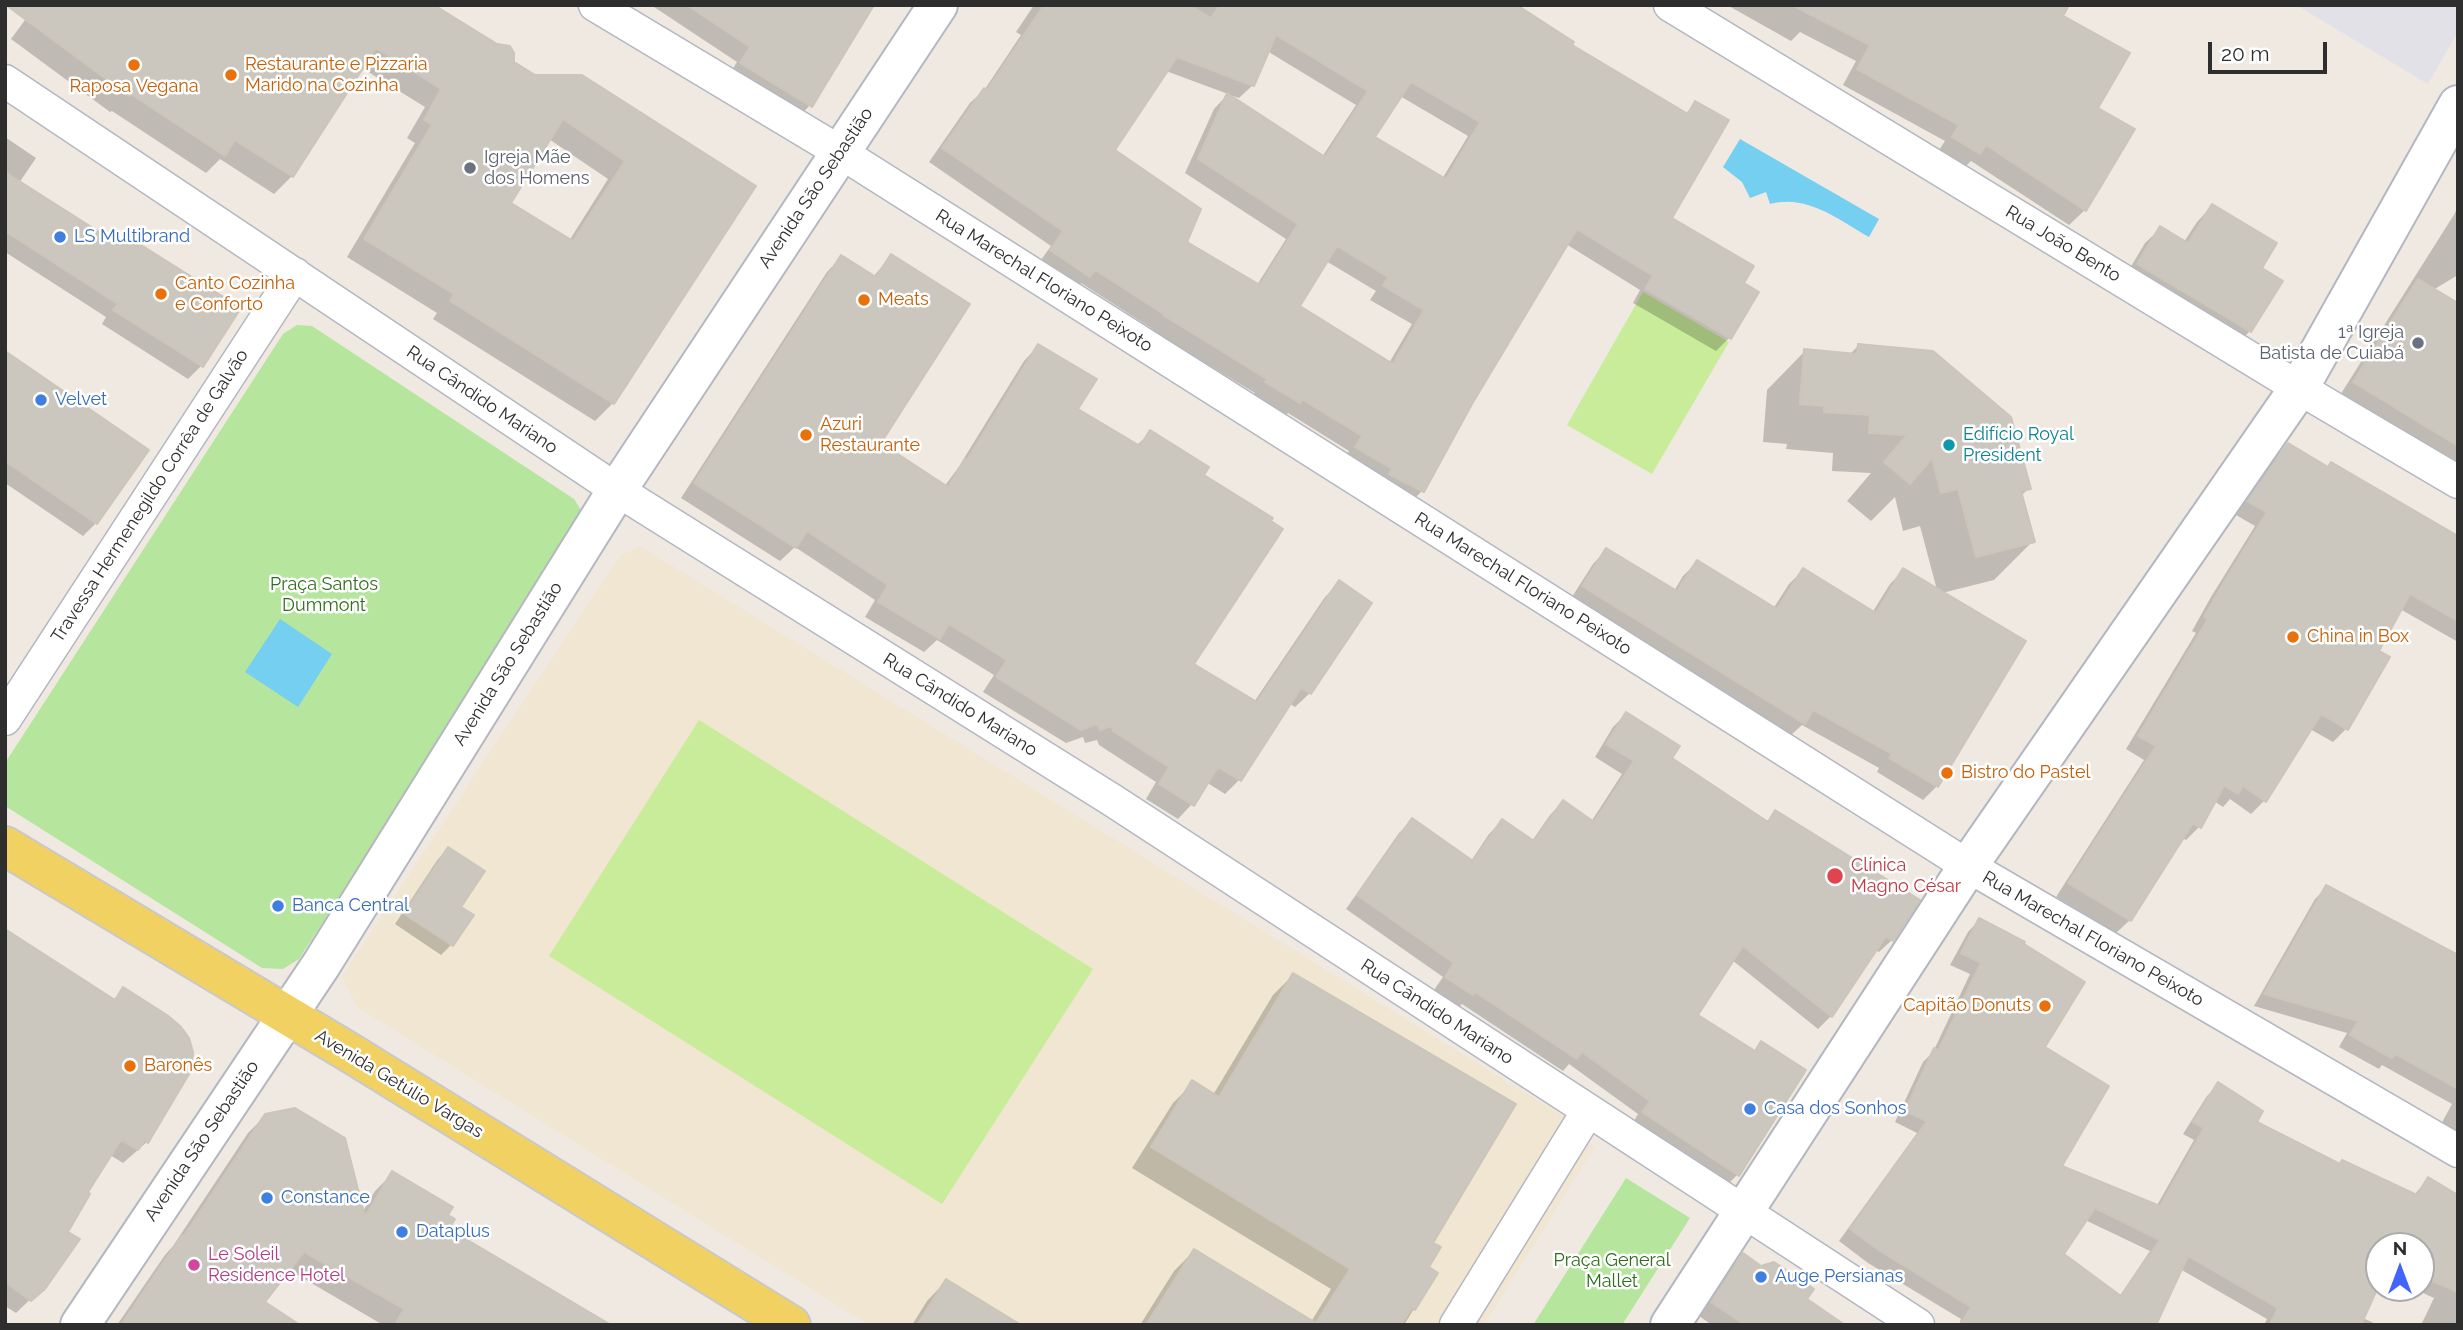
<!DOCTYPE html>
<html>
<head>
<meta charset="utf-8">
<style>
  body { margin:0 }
  #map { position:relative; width:2463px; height:1330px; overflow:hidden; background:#efe9e1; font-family:Raleway,sans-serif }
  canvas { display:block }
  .frame { position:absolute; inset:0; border:7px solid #2e2e2e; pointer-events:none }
  .north { position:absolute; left:2365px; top:1232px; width:70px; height:70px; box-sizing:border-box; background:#fff; border:2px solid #ababab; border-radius:50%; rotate:0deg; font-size:19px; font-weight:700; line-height:28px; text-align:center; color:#2e2e2e }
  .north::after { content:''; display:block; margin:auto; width:24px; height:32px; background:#4264fb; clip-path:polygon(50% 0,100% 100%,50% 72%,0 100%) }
  .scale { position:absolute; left:2208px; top:42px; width:119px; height:32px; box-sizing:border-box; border:4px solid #2e2e2e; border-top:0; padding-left:9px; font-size:21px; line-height:24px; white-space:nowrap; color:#2e2e2e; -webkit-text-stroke:5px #fff; paint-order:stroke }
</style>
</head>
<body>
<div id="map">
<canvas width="2463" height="1330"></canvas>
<div class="frame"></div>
<div class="north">N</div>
<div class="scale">20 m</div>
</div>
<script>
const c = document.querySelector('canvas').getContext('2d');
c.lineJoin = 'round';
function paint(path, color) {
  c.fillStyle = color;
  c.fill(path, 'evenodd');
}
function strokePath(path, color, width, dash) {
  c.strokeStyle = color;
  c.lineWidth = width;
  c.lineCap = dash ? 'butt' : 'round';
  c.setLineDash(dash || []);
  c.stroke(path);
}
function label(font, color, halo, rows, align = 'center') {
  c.font = font + ' Raleway,sans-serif';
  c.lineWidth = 5;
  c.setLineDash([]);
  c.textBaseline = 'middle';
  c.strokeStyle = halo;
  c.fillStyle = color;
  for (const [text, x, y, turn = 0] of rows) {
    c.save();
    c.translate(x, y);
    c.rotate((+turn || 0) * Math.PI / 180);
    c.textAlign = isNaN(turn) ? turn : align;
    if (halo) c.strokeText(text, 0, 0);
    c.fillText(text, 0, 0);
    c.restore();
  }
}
paint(new Path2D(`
  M 2296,5 L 2458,5 L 2458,32 L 2428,84 Z`), '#e3e1e8');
paint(new Path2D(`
  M 640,546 L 1579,1126 L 1594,1148 L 1484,1325 L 869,1325 L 357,1007 L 342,976 L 620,556 Z`), '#f0e6d1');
paint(new Path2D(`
  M 297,325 L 312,326 L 574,499 L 581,510 L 580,527 L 299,959 L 283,969 L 262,968 L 5,806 L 5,763 L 283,334 Z
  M 1626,1178 L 1690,1218 L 1622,1325 L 1533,1325 Z`), '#b6e59e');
paint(new Path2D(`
  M 1643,292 L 1729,342 L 1652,474 L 1567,425 Z
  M 699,720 L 1093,969 L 942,1204 L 549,956 Z`), '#c9ec9a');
paint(new Path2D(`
  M 1740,139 L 1879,219 L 1869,237 C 1838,219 1807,194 1770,204 L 1766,192 L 1750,198 L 1742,182 L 1723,167 Z
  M 280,619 L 332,654 L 298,707 L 245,672 Z`), '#75cff0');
paint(new Path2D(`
  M 36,5 L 512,63 L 534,77 L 753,186 L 613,403 L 595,421 L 433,319 L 437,313 L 347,257 L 415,143 L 407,138 L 425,107 L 362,68 L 292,176 L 274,194 L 220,159 L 206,173 L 112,111 L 110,112 L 11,39 ZM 549,139 L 608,179 L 569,241 L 509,204 Z
  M 651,5 L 872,5 L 810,105 L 796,120 L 727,78 L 737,62 Z
  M 1034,5 L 1514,5 L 1569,46 L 1685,114 L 1696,103 L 1670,219 L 1741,283 L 1729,338 L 1716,351 L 1633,303 L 1640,290 L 1566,244 L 1471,403 L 1422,491 L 1408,505 L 1343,461 L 1349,451 L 1288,413 L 1285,416 L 1253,396 L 1255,393 L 1150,330 L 1151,328 L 1081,283 L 1075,289 L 1038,264 L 1051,246 L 929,162 L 970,103 L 985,89 L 1021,35 L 1016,32 ZM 1267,51 L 1356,105 L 1322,157 L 1230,95 L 1239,98 L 1253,85 ZM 1166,71 L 1228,94 L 1214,109 L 1185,173 L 1286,239 L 1257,285 L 1185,243 L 1113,151 ZM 1400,96 L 1468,136 L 1442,179 L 1373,138 ZM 1326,261 L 1376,291 L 1370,300 L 1412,324 L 1389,363 L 1298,307 Z
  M 1727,5 L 2046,5 L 2096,108 L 2085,210 L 2069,225 L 1971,161 L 1963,169 L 1937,153 L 1945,141 L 1843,85 L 1856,61 L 1800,32 L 1791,41 Z
  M 5,137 L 36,158 L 19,183 L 201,366 L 188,379 L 102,324 L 106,317 L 5,252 Z
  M 2458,205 L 2458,275 L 2433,290 L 2458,305 L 2458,474 L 2337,400 L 2455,213 Z
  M 2212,206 L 2259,269 L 2280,281 L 2250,331 L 2234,347 L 2123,280 L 2145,243 L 2161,228 L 2184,242 L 2197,222 Z
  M 891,256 L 879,444 L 944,487 L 958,468 L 1024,361 L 1038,346 L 1076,409 L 1136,446 L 1151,432 L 1202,475 L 1192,664 L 1254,702 L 1325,597 L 1339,583 L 1370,603 L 1310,693 L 1295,707 L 1289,703 L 1239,780 L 1225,794 L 1206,782 L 1192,804 L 1178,819 L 1146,799 L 1156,782 L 1099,745 L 1097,740 L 1085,743 L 1083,737 L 1066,743 L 983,692 L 994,675 L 937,640 L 924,652 L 865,617 L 875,600 L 795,547 L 780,561 L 681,498 L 827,272 L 841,257 L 873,277 Z
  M 1858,346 L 2029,488 L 2021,496 L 2033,541 L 1994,580 L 1942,593 L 1937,786 L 1923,800 L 1877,772 L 1879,768 L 1802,725 L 1790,736 L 1570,600 L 1593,564 L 1606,550 L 1674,591 L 1683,576 L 1697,562 L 1773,609 L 1789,584 L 1803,570 L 1872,613 L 1890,584 L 1904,570 L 1937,590 L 1920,526 L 1903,531 L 1895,497 L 1871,521 L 1847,501 L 1871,473 L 1832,471 L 1833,453 L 1786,449 L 1787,444 L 1763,442 L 1767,390 L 1805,351 L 1849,355 Z
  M 5,353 L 96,523 L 83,536 L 5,483 Z
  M 2288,445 L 2327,469 L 2458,538 L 2458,642 L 2400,609 L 2377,651 L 2388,658 L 2346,729 L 2333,742 L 2310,729 L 2264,801 L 2251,814 L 2230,799 L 2223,807 L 2214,801 L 2199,827 L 2186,840 L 2182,838 L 2130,920 L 2116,933 L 2056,897 L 2144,760 L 2126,749 L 2196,633 L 2192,631 L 2211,597 L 2255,526 L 2236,515 L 2275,458 Z
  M 1626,714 L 1670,759 L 1765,823 L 1776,812 L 1892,940 L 1879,952 L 1875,950 L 1831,1016 L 1818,1029 L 1732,960 L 1696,1015 L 1753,1052 L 1761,1043 L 1804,1070 L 1737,1175 L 1724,1188 L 1631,1126 L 1638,1114 L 1569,1064 L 1563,1071 L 1462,1004 L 1459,1007 L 1434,990 L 1443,977 L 1346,909 L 1399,833 L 1412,820 L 1471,861 L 1489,834 L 1502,821 L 1532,841 L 1550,815 L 1563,802 L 1591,822 L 1622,774 L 1595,757 L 1613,727 Z
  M 448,849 L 459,907 L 471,916 L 451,945 L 441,955 L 395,924 L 438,859 Z
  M 2327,887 L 2458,967 L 2458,1139 L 2439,1128 L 2452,1104 L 2382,1065 L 2379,1069 L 2339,1047 L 2347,1033 L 2254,1006 L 2315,899 Z
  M 1979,920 L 2042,1047 L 2059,1167 L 2156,1207 L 2194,1140 L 2183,1134 L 2207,1096 L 2218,1085 L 2254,1123 L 2339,1166 L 2414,1195 L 2428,1179 L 2458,1198 L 2458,1325 L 2421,1325 L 2434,1298 L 2412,1288 L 2421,1288 L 2421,1246 L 2379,1246 L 2379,1281 L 2363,1318 L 2378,1325 L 2264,1325 L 2267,1319 L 2180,1269 L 2150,1325 L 1959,1325 L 1961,1319 L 1868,1263 L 1839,1241 L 1917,1133 L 1895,1122 L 1923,1062 L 1933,1052 L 1970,974 L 1950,965 L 1968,932 ZM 2085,1220 L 2150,1251 L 2119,1297 L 2062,1255 Z
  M 5,931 L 113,1000 L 124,989 L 147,1142 L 123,1163 L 110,1155 L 85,1193 L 66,1232 L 43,1287 L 16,1313 L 5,1306 Z
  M 1293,975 L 1431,1243 L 1427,1268 L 1436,1273 L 1404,1325 L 1140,1325 L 1174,1271 L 1194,1251 L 1311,1322 L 1331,1289 L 1132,1168 L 1173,1103 L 1193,1083 L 1213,1095 L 1273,995 Z
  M 266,1115 L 362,1213 L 375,1191 L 392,1174 L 445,1215 L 446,1230 L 610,1325 L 383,1325 L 289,1270 L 263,1302 L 297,1325 L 117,1325 L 165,1255 L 173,1246 L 248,1133 Z
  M 1743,1255 L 1804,1300 L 1842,1325 L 1712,1325 L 1699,1316 L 1730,1268 Z
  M 946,1281 L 1018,1325 L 912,1325 L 927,1301 Z`), '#0003');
const building = new Path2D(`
  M 6,5 L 434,5 L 497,44 L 510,46 L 514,53 L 514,62 L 535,75 L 582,75 L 756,186 L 614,404 L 450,301 L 454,294 L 364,239 L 432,125 L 424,120 L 441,89 L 376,48 L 293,177 L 235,140 L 225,156 L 131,94 L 129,96 ZM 563,119 L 625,161 L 573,241 L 511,203 Z
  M 687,5 L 874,5 L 812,107 L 740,63 L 750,47 Z
  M 1044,5 L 1189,5 L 1211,18 L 1220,5 L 1517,5 L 1574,42 L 1572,45 L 1688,114 L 1695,101 L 1729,120 L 1672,218 L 1754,266 L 1744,283 L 1759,292 L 1731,339 L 1645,289 L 1653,276 L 1577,229 L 1472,404 L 1424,492 L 1389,474 L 1392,469 L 1355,447 L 1362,436 L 1302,399 L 1300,403 L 1265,382 L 1267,379 L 1163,315 L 1164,314 L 1095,270 L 1090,277 L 1050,250 L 1063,231 L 942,148 L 984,88 L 987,90 ZM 1276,35 L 1368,91 L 1325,157 L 1227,93 L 1198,159 L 1298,224 L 1260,285 L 1187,242 L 1201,209 L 1115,150 L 1177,57 L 1254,86 ZM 1411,82 L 1480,122 L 1446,179 L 1375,137 ZM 1337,246 L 1388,277 L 1383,286 L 1424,310 L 1393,364 L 1300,306 Z
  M 1792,5 L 2069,5 L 2063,16 L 2130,53 L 2098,108 L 2135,129 L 2086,211 L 1986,145 L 1980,154 L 1952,137 L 1959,125 L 1857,69 L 1870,45 Z
  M 5,172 L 115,242 L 118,238 L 127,244 L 130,238 L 241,308 L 203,367 L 113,310 L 118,304 L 5,231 Z
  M 2212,204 L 2277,243 L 2262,268 L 2283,281 L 2251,332 L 2137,264 L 2160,226 L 2188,243 Z
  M 891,254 L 970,304 L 881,443 L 948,487 L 965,459 L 967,460 L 1038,344 L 1097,379 L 1078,409 L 1140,446 L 1150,430 L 1209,467 L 1204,475 L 1273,518 L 1271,521 L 1283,529 L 1194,664 L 1257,702 L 1339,580 L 1372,603 L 1311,694 L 1301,688 L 1241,781 L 1218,767 L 1194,806 L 1159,784 L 1169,767 L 1113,731 L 1111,726 L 1100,730 L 1097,724 L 1081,730 L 996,677 L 1007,660 L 949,624 L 940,639 L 878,602 L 888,585 L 807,531 L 796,548 L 694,483 L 841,255 L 876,277 Z
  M 2418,279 L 2458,303 L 2458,446 L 2353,382 Z
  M 1858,344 L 1933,351 L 2011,417 L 2031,489 L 2021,491 L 2035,542 L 1976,557 L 1958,489 L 1941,493 L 1932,458 L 1910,484 L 1884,462 L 1907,435 L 1869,433 L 1870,415 L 1824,412 L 1824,406 L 1800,404 L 1804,349 L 1857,354 Z
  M 5,351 L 149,450 L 97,524 L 5,461 Z
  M 2288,443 L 2328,467 L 2331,462 L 2458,536 L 2458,621 L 2410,594 L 2379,651 L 2390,657 L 2348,730 L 2321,714 L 2266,802 L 2243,786 L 2238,794 L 2224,786 L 2201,828 L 2193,823 L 2131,921 L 2068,883 L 2156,746 L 2138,736 L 2208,619 L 2204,617 L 2224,582 L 2267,512 L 2247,501 Z
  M 1606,548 L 1677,591 L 1697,560 L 1777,609 L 1803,568 L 1876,613 L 1903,568 L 2026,641 L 1938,787 L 1889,758 L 1892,754 L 1813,710 L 1805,724 L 1582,586 Z
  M 1626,712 L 1680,746 L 1672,758 L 1768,822 L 1775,810 L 1920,900 L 1893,941 L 1886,936 L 1832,1017 L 1743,946 L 1698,1015 L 1755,1051 L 1761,1041 L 1806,1070 L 1739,1176 L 1642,1112 L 1650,1101 L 1582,1052 L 1577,1059 L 1475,992 L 1473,995 L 1445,977 L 1454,963 L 1357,895 L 1412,818 L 1473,861 L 1502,819 L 1534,841 L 1563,800 L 1594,822 L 1634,761 L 1606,744 Z
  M 448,847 L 485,871 L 461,907 L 474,915 L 453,946 L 404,914 Z
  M 2326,885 L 2458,955 L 2458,1089 L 2395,1054 L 2392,1058 L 2350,1035 L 2358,1021 L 2264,994 Z
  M 1979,918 L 2025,942 L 2024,944 L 2085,982 L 2045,1047 L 2109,1086 L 2062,1166 L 2160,1206 L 2204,1128 L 2193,1122 L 2218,1082 L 2263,1111 L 2257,1122 L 2340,1164 L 2342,1160 L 2417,1195 L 2428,1177 L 2458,1195 L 2458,1292 L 2421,1276 L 2421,1246 L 2379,1246 L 2379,1285 L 2361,1325 L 2270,1325 L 2278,1308 L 2188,1256 L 2157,1323 L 2159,1325 L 1960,1325 L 1971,1307 L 1880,1251 L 1850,1229 L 1927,1121 L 1905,1111 L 1934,1048 L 1938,1051 L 1981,963 L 1961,953 ZM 2095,1208 L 2160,1240 L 2121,1296 L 2064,1254 Z
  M 5,929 L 115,1000 L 123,987 L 167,1015 L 181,1027 L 189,1038 L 193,1052 L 192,1069 L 148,1143 L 145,1140 L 138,1150 L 121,1140 L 88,1192 L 90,1194 L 68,1232 L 80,1239 L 45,1289 L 31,1301 L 5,1282 Z
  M 1293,973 L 1516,1104 L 1433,1243 L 1441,1247 L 1429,1267 L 1438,1273 L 1415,1310 L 1412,1308 L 1401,1325 L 1146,1325 L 1194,1249 L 1316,1323 L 1350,1269 L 1151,1147 L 1192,1080 L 1219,1097 Z
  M 295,1108 L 345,1138 L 365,1217 L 392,1171 L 453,1207 L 448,1215 L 455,1219 L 449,1229 L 611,1325 L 395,1325 L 404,1309 L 304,1252 L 265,1302 L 300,1325 L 121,1325 L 182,1235 L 184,1236 L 265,1114 Z
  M 1743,1253 L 1761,1266 L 1774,1262 L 1814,1289 L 1807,1299 L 1845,1325 L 1745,1325 L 1711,1302 Z
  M 946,1279 L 1021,1325 L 917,1325 Z`);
paint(building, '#cbc7bf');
strokePath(building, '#cbc5ba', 2);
const street = new Path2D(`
  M 595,5 L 840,152 L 1968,866 L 2458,1151
  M 1670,5 L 2299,388 L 2458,482
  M 5,81 L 617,490 L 1112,800 L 1918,1325
  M 5,719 L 295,274
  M 1456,1325 L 1588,1111`);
const secondary = new Path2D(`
  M 80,1325 L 321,965 L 617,490 L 938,5
  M 1670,1325 L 1968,866 L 2299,388 L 2458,105`);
const primary = new Path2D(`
  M 5,846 L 352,1054 L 791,1325`);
strokePath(street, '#b4b7c1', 35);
strokePath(secondary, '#b4b7c1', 42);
strokePath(primary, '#c9c9c9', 42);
strokePath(street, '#fff', 32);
strokePath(secondary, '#fff', 38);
strokePath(primary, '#f2d163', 38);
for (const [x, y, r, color] of [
  [134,65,7,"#e8710a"],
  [231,75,7,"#e8710a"],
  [470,168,7,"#6b7280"],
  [60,237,7,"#3f7fe0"],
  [161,294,7,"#e8710a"],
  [864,300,7,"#e8710a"],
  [2418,343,7,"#6b7280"],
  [41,400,7,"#3f7fe0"],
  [806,435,7,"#e8710a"],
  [1949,445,7,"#0f9aa8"],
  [2293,637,7,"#e8710a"],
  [1947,773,7,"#e8710a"],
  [1835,876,9,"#e0444e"],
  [278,906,7,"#3f7fe0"],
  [2045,1006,7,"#e8710a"],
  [130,1066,7,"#e8710a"],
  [1750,1109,7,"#3f7fe0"],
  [267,1198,7,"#3f7fe0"],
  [402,1232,7,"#3f7fe0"],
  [194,1265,7,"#d1479c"],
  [1761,1277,7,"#3f7fe0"]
]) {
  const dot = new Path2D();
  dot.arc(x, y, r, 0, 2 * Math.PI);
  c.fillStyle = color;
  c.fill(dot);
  strokePath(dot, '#fff', 2.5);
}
label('18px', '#c56008', '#fff', [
  ["Restaurante e Pizzaria",245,65],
  ["Marido na Cozinha",245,86],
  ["Raposa Vegana",134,87,"center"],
  ["Canto Cozinha",175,284],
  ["e Conforto",175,305],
  ["Meats",878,300],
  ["Azuri",820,425],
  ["Restaurante",820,446],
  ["China in Box",2307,637],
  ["Bistro do Pastel",1961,773],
  ["Capitão Donuts",2031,1006,"right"],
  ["Baronês",144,1066]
], 'left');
label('18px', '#5b616d', '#fff', [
  ["Igreja Mãe",484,158],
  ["dos Homens",484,179],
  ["1ª Igreja",2404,333,"right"],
  ["Batista de Cuiabá",2404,354,"right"]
], 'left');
label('18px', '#2e2e2e', '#fff', [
  ["Avenida São Sebastião",816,188,-56],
  ["Rua João Bento",2063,244,31],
  ["Rua Marechal Floriano Peixoto",1044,281,32],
  ["Rua Cândido Mariano",482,400,34],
  ["Travessa Hermenegildo Corrêa de Galvão",150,496,-57],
  ["Rua Marechal Floriano Peixoto",1523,584,32],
  ["Avenida São Sebastião",508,664,-58],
  ["Rua Cândido Mariano",960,705,32],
  ["Rua Marechal Floriano Peixoto",2093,939,30],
  ["Rua Cândido Mariano",1437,1012,33],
  ["Avenida Getúlio Vargas",399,1084,31],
  ["Avenida São Sebastião",202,1141,-56]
]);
label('18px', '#366cbe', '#fff', [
  ["LS Multibrand",74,237],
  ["Velvet",55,400],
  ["Banca Central",292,906],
  ["Casa dos Sonhos",1764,1109],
  ["Constance",281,1198],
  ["Dataplus",416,1232],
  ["Auge Persianas",1775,1277]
], 'left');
label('18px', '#0d838f', '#fff', [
  ["Edifício Royal",1963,435],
  ["President",1963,456]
], 'left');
label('18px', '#2c6e1b', '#fff', [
  ["Praça Santos",324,585],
  ["Dummont",324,606],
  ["Praça General",1612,1261],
  ["Mallet",1612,1282]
]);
label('18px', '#be3a42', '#fff', [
  ["Clínica",1851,866],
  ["Magno César",1851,887]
], 'left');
label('18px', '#b23c85', '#fff', [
  ["Le Soleil",208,1255],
  ["Residence Hotel",208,1276]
], 'left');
</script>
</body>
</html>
